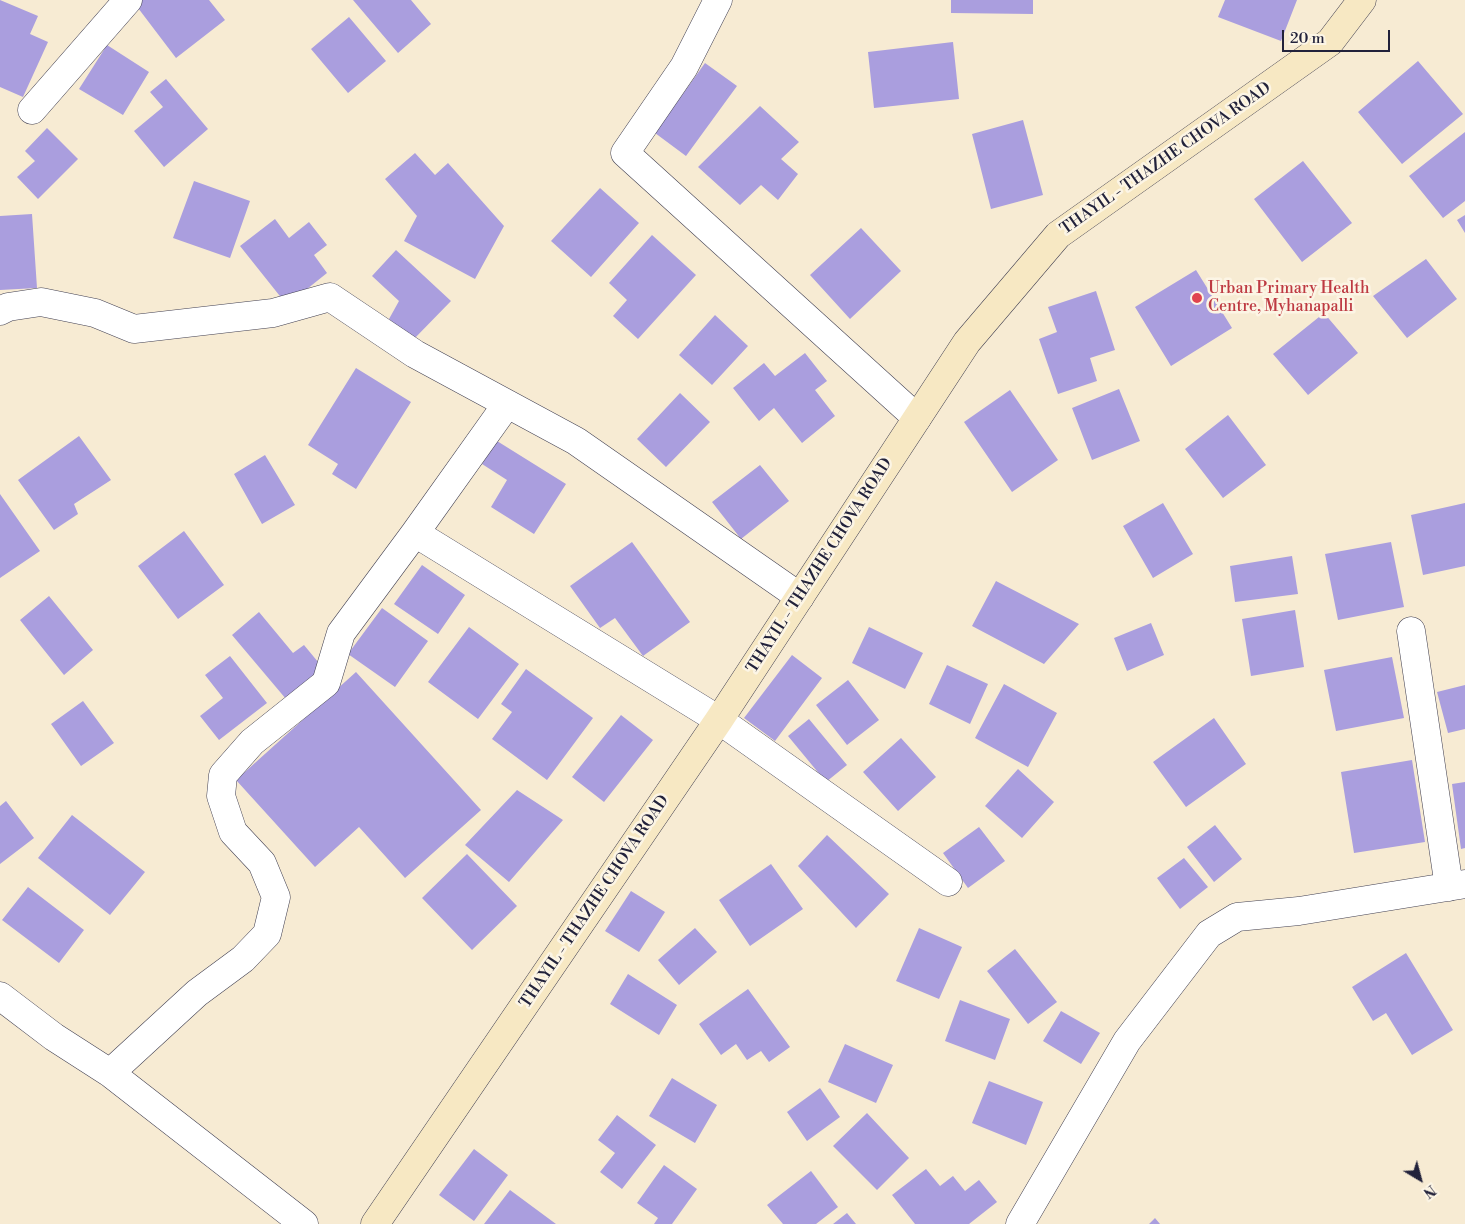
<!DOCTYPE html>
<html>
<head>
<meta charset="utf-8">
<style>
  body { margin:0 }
  #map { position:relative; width:1465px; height:1224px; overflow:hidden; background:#f7ebd3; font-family:"Libre Bodoni",serif }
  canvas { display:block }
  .north { position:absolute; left:1395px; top:1154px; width:50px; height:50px; -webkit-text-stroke:4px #fcf5e5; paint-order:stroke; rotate:143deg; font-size:14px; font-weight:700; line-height:20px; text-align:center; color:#22223b }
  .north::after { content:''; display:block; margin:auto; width:18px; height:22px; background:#22223b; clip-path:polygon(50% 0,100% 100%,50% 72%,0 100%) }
  .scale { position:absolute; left:1282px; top:30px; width:108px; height:22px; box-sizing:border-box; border:2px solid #22223b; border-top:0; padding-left:6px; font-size:15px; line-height:18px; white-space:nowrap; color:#22223b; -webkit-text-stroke:4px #fcf5e5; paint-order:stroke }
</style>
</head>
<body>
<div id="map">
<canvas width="1465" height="1224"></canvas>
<div class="north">N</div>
<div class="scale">20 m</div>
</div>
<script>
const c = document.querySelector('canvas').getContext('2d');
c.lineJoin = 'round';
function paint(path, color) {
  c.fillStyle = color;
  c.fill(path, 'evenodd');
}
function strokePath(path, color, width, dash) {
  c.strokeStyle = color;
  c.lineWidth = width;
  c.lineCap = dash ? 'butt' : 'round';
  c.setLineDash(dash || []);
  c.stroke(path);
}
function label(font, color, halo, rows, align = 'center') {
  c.font = font + ' "Libre Bodoni",serif';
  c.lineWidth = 5;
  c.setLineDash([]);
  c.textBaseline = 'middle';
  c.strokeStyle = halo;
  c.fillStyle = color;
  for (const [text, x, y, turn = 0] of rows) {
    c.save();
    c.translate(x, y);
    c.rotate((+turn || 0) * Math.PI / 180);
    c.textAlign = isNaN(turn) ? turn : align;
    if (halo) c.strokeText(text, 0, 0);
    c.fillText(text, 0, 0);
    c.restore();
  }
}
paint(new Path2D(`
  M 0,0 L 38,16 L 30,34 L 48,42 L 23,97 L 0,87 Z
  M 140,0 L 209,0 L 225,20 L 176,58 L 135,4 Z
  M 353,0 L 411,0 L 431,24 L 398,53 Z
  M 951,0 L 1033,0 L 1033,14 L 951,13 Z
  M 1225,0 L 1297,0 L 1281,41 L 1218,17 Z
  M 349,17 L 386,61 L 348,93 L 311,49 Z
  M 953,42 L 959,99 L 874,108 L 868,52 Z
  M 107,45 L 149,72 L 123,115 L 79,89 Z
  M 1418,61 L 1463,114 L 1402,164 L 1358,112 Z
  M 705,63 L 737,86 L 686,156 L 655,133 Z
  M 166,79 L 208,129 L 164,167 L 134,131 L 163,107 L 150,92 Z
  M 760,106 L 799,142 L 781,159 L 798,174 L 778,200 L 761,185 L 740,205 L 698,167 Z
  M 1023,120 L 1043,195 L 991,209 L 972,134 Z
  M 47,128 L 78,159 L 38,199 L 17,177 L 35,161 L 25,151 Z
  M 1465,132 L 1465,201 L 1443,218 L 1409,176 Z
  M 415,153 L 435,175 L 448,163 L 504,226 L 475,279 L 404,241 L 417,216 L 385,179 Z
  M 1303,161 L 1352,223 L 1302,262 L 1254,199 Z
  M 194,181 L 250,201 L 230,258 L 173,238 Z
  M 600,188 L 639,223 L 591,277 L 551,241 Z
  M 32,214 L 37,288 L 0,290 L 0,216 Z
  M 1465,215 L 1465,233 L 1457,220 Z
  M 275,219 L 289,238 L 309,222 L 327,245 L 314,255 L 327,273 L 287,305 L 240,246 Z
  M 861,228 L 901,271 L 850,319 L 810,275 Z
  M 652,235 L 696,275 L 638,339 L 613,316 L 627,300 L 609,283 Z
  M 396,250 L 451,301 L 413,340 L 389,319 L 399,301 L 372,276 Z
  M 1426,259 L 1457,299 L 1407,338 L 1373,296 Z
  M 1196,270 L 1232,328 L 1171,366 L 1135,307 Z
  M 1096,291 L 1115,350 L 1090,358 L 1097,381 L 1058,394 L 1039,339 L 1057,332 L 1048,307 Z
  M 1324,313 L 1358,353 L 1308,395 L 1273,354 Z
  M 715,315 L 748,346 L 712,385 L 679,355 Z
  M 805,353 L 827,381 L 815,390 L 835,416 L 802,443 L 774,408 L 759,421 L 733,388 L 764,363 L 775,376 Z
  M 356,368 L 411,402 L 356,489 L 332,474 L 338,464 L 308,445 Z
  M 1119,389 L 1140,441 L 1092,460 L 1072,408 Z
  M 1010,390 L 1058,460 L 1012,492 L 964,422 Z
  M 680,393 L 710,422 L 666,467 L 637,439 Z
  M 1228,415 L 1266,465 L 1223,498 L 1185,449 Z
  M 79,436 L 111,480 L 74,504 L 78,514 L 54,530 L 18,480 Z
  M 497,441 L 566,484 L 534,534 L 491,507 L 507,480 L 482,464 Z
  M 265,455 L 295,505 L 262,524 L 234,474 Z
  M 760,465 L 789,501 L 741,539 L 712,502 Z
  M 0,494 L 40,551 L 0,578 Z
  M 1163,503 L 1193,554 L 1153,578 L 1123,526 Z
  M 1465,503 L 1465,566 L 1423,575 L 1411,515 Z
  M 184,531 L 224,585 L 178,619 L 138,566 Z
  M 632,542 L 690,622 L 643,656 L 615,618 L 600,628 L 570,586 Z
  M 1391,542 L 1404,607 L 1338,620 L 1325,554 Z
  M 1292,556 L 1298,594 L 1235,602 L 1230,566 Z
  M 422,565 L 465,595 L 438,634 L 394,604 Z
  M 996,581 L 1079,624 L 1044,664 L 972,626 Z
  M 49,596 L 93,650 L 64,675 L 20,620 Z
  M 382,608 L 428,641 L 395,687 L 348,654 Z
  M 1295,610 L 1304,667 L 1251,676 L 1242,619 Z
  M 259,612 L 293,653 L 304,645 L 323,668 L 286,699 L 232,635 Z
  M 1151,623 L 1164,655 L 1127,671 L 1114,638 Z
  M 469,627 L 519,664 L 478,719 L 428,682 Z
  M 869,627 L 923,653 L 905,689 L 852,663 Z
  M 792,655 L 822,678 L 775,741 L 744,718 Z
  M 230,656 L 267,703 L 219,740 L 200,716 L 223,698 L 205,675 Z
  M 1392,657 L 1404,718 L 1336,731 L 1324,670 Z
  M 947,665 L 988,684 L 970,724 L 929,704 Z
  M 526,669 L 593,718 L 547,780 L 492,739 L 512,712 L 501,704 Z
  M 356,672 L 481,810 L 405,878 L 359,827 L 315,867 L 236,780 Z
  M 848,680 L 879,720 L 847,745 L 816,705 Z
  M 1004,684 L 1057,713 L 1028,767 L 975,738 Z
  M 1465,685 L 1465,729 L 1448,733 L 1437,692 Z
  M 83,701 L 114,743 L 81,766 L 51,724 Z
  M 621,715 L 653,740 L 604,802 L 572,777 Z
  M 1214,718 L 1246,764 L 1186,807 L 1153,762 Z
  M 809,719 L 847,765 L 826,782 L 788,736 Z
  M 901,738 L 936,777 L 898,811 L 863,772 Z
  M 1412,760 L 1425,842 L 1354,853 L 1341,772 Z
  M 1018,769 L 1054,802 L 1022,838 L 985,806 Z
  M 1465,782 L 1465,848 L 1461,849 L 1452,784 Z
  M 517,790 L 563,820 L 509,882 L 465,845 Z
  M 6,801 L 34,838 L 0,864 L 0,806 Z
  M 72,815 L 145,872 L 110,915 L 38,858 Z
  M 1215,825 L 1242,859 L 1214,882 L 1187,847 Z
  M 979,827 L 1005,861 L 968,888 L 943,853 Z
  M 827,835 L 889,894 L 856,928 L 798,866 Z
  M 467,854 L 517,906 L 472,950 L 422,898 Z
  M 1184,858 L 1208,887 L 1180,909 L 1157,878 Z
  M 771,864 L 803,909 L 750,946 L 719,900 Z
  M 28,887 L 84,930 L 59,963 L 2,920 Z
  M 631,891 L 665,912 L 639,952 L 605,931 Z
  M 695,928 L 717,952 L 679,985 L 658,960 Z
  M 919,928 L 962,947 L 939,999 L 896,981 Z
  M 1015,949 L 1057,1002 L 1028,1024 L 987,971 Z
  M 1406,953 L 1453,1030 L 1412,1055 L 1386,1013 L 1373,1021 L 1352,987 Z
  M 628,974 L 677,1005 L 659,1035 L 610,1004 Z
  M 748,989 L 790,1047 L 769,1062 L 761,1051 L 747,1060 L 736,1044 L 721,1055 L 699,1024 Z
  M 960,1000 L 1010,1019 L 995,1060 L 945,1041 Z
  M 1061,1011 L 1100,1033 L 1081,1064 L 1043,1041 Z
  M 845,1044 L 893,1065 L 876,1103 L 828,1082 Z
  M 672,1078 L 717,1105 L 695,1143 L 649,1116 Z
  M 989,1081 L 1043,1102 L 1026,1145 L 972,1123 Z
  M 820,1088 L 840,1117 L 807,1141 L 787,1112 Z
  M 867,1113 L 909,1158 L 877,1190 L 833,1146 Z
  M 617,1115 L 656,1145 L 622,1189 L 600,1172 L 615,1153 L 598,1140 Z
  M 474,1149 L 508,1175 L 474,1221 L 439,1195 Z
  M 664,1165 L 697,1189 L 672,1224 L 654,1224 L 658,1218 L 637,1203 Z
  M 926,1169 L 940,1186 L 953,1176 L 965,1191 L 979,1180 L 997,1202 L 969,1224 L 915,1224 L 892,1195 Z
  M 811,1171 L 838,1207 L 816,1224 L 783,1224 L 767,1205 Z
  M 510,1190 L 556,1224 L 484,1224 Z
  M 847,1213 L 856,1224 L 833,1224 Z
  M 1155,1218 L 1160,1224 L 1149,1224 Z`), '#aa9ede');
const street = new Path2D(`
  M 718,0 L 684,67 L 625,153 L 917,418
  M 32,110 L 128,0
  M 0,311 L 8,307 L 41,302 L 95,313 L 134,329 L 273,313 L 330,297 L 415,354 L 576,441 L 800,597
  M 415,533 L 719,720 L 948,882
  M 1411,631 L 1449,887
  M 0,996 L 54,1037 L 110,1073 L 304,1224
  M 110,1073 L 197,993 L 243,959 L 267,934 L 276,897 L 262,863 L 233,832 L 221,796 L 223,775 L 252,742 L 326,683 L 341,633 L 415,533 L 507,404
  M 1020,1224 L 1127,1041 L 1209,934 L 1237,917 L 1299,911 L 1465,884`);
const secondary = new Path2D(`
  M 375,1224 L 719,720 L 967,342 L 1058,235 L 1330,42 L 1362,0`);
strokePath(street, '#424052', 29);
strokePath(secondary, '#424052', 29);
strokePath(street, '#fff', 28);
strokePath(secondary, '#f7e8c3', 28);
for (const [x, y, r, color] of [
  [1197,298,6,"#e0444e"]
]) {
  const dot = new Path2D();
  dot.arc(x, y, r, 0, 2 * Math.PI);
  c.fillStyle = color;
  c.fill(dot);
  strokePath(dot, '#fcf5e5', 2);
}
label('16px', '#22223b', '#fcf5e5', [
  ["THAYIL - THAZHE CHOVA ROAD",1166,159,-35],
  ["THAYIL - THAZHE CHOVA ROAD",820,566,-57],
  ["THAYIL - THAZHE CHOVA ROAD",595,902,-56]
]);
label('16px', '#be3a42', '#fcf5e5', [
  ["Urban Primary Health",1208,289],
  ["Centre, Myhanapalli",1208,307]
], 'left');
</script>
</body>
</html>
